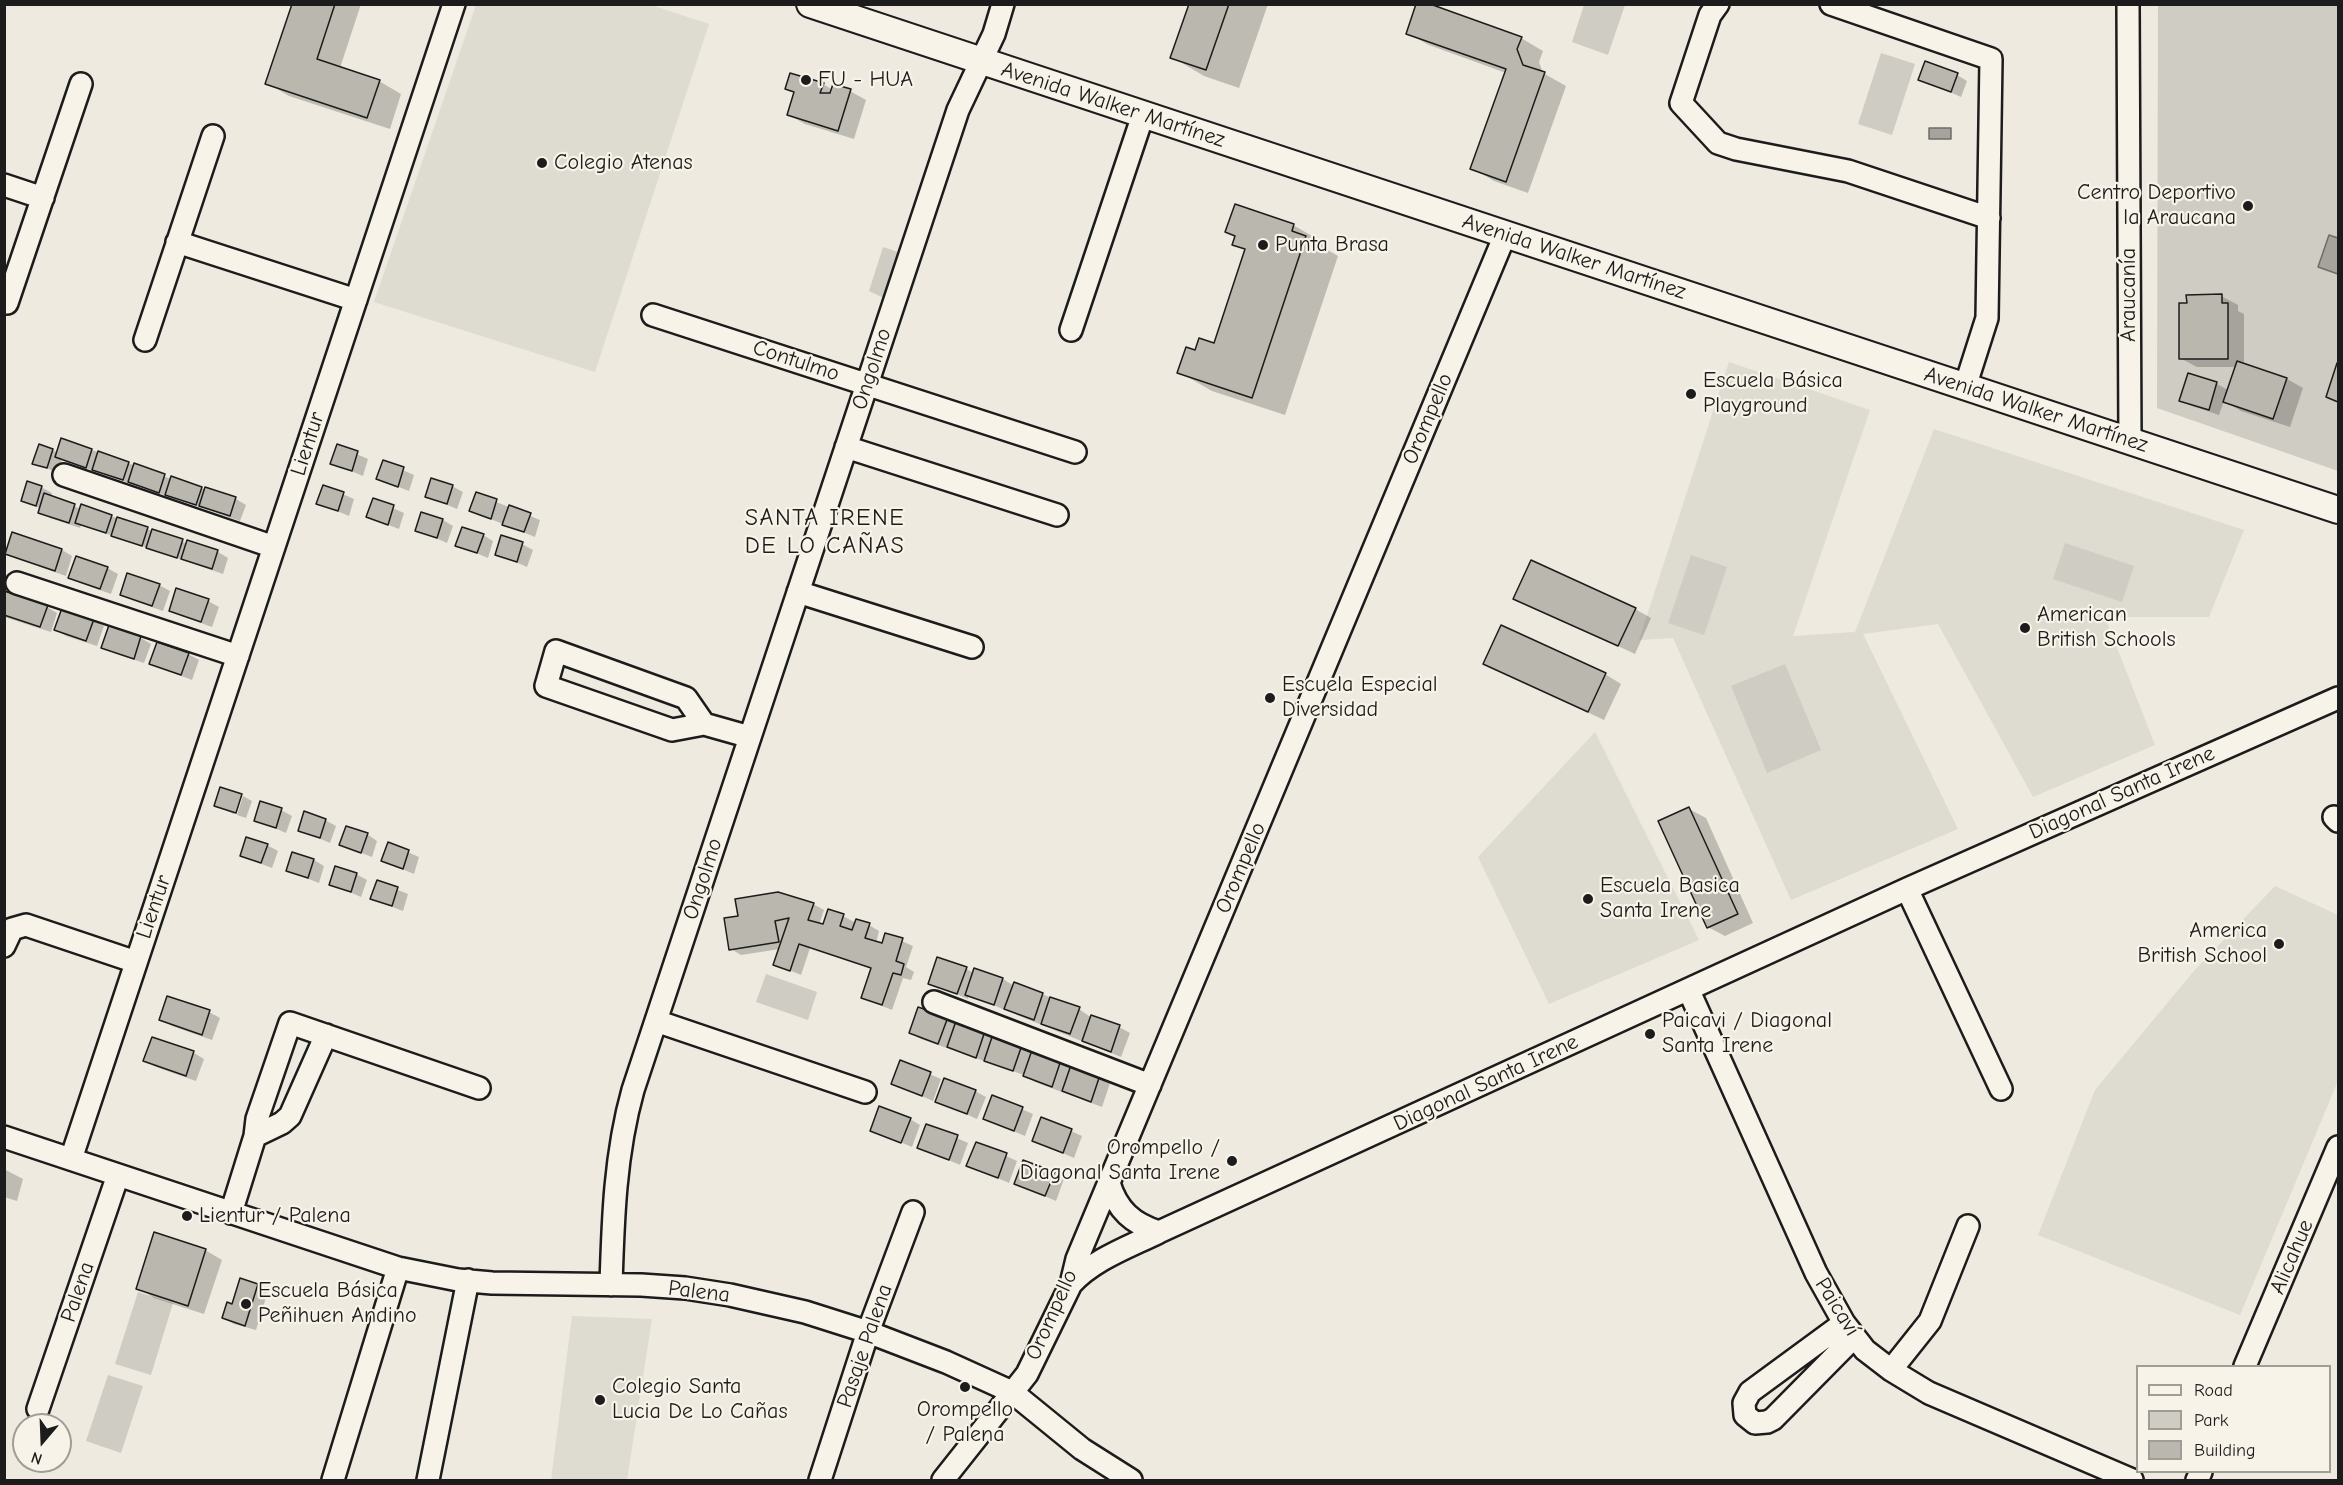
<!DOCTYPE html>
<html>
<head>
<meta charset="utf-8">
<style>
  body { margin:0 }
  #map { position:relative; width:2343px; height:1485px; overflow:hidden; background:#eeeae0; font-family:"Comic Neue",sans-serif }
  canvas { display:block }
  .frame { position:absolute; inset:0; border:6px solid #1c1c1c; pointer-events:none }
  .legend { position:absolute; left:2136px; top:1365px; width:195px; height:108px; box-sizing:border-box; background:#f7f3e8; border:2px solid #9f9d96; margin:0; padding:8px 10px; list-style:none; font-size:18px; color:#1c1c1c }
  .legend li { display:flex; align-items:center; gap:12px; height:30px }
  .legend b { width:30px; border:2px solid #9f9d96 }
  .north { position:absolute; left:12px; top:1413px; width:60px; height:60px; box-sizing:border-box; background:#f7f3e8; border:2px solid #9f9d96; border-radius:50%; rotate:199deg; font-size:16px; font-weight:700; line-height:24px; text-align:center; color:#1c1c1c }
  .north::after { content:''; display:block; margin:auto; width:21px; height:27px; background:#1c1c1c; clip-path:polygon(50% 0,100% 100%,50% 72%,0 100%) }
</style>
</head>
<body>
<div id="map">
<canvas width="2343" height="1485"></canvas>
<div class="frame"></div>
<ul class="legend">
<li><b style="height:8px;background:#f7f3e8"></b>Road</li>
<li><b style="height:16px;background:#cfccc3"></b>Park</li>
<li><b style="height:16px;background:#bab7af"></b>Building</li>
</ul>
<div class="north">N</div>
</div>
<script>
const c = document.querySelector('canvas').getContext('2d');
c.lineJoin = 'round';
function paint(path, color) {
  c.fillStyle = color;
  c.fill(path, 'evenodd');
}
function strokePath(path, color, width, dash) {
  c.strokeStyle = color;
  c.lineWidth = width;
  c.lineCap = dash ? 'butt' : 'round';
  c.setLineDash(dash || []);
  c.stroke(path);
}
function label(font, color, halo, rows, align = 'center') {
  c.font = font + ' "Comic Neue",sans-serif';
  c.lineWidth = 4.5;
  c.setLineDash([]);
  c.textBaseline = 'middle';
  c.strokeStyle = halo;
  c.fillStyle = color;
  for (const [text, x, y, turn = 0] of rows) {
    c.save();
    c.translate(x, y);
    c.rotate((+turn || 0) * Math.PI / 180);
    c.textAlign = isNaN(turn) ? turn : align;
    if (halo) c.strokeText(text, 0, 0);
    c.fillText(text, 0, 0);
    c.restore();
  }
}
paint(new Path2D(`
  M 476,5 L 651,5 L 709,24 L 595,372 L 374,302 Z
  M 1729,362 L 1870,410 L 1793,636 L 1855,632 L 1934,429 L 2244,530 L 2209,617 L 2105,617 L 2155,745 L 2033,797 L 1938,624 L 1863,634 L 1958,829 L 1791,900 L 1673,638 L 1639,640 Z
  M 1595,732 L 1699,940 L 1549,1004 L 1478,857 Z
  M 2275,886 L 2338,915 L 2338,1081 L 2240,1315 L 2038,1235 L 2095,1090 L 2193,972 Z
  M 572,1316 L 652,1319 L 627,1480 L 551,1480 Z`), '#dedbd1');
paint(new Path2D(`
  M 1584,5 L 1625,5 L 1608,55 L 1572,42 Z
  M 2158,5 L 2338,5 L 2338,471 L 2157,408 Z
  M 1881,53 L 1915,64 L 1892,135 L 1858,124 Z
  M 883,247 L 901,253 L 886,299 L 869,291 Z
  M 2065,543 L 2134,566 L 2122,602 L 2053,579 Z
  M 1691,555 L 1727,567 L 1704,635 L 1668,623 Z
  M 1785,664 L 1821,750 L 1767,773 L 1731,686 Z
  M 766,974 L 817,992 L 808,1020 L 756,1002 Z
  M 138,1292 L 173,1303 L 151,1375 L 115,1364 Z
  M 108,1375 L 143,1386 L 121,1453 L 86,1441 Z`), '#cfccc3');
const water = new Path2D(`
  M 1929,128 L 1951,128 L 1951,139 L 1929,139 Z
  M 2329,235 L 2338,238 L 2338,274 L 2318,267 Z`);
paint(water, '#a6a39d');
strokePath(water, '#6f6d69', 1.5);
paint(new Path2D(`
  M 293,4 L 361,4 L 340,68 L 379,81 L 401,94 L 390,129 L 289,96 L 267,83 Z
  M 1190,4 L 1268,4 L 1239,88 L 1204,76 L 1172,57 Z
  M 1407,33 L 1521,38 L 1543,51 L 1539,62 L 1543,73 L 1566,86 L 1528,193 L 1494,181 L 1472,168 L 1506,73 L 1429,45 Z
  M 1957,75 L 1967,81 L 1961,97 L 1920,79 Z
  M 823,84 L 833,90 L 850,91 L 866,100 L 854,139 L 805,124 L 789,115 L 795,93 L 787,88 Z
  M 1293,225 L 1326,244 L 1324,248 L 1338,256 L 1285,415 L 1212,391 L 1179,372 L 1196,352 L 1215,345 L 1246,251 L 1234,244 L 1236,237 L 1227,232 Z
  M 2221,296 L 2238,305 L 2238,311 L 2244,314 L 2244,365 L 2287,379 L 2303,388 L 2290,427 L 2241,411 L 2224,401 L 2219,415 L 2192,406 L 2181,400 L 2189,375 L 2217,384 L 2228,390 L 2236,367 L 2197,367 L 2180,358 Z
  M 2338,365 L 2338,403 L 2328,397 Z
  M 338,446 L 368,459 L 363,476 L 332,463 Z
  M 53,450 L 58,453 L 92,450 L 171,479 L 236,499 L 246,505 L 240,521 L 62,460 L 58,473 L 34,463 Z
  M 384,462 L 414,475 L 409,491 L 378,479 Z
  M 324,486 L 354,499 L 349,516 L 318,503 Z
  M 452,486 L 463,492 L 457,509 L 426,496 Z
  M 41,487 L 52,493 L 51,497 L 81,509 L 111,516 L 188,544 L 188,542 L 218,552 L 228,558 L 223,574 L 81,525 L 80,528 L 50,518 L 40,512 L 41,509 L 23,500 Z
  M 477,494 L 540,520 L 535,537 L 471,511 Z
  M 374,500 L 404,513 L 399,529 L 368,517 Z
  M 443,520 L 453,526 L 447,543 L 417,530 Z
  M 13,534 L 62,550 L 72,556 L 66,576 L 17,559 L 6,553 Z
  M 483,535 L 493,541 L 488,558 L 457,545 Z
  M 522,544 L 533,550 L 527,567 L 497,554 Z
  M 107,568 L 118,574 L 111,594 L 80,583 L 70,577 Z
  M 159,585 L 170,591 L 163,611 L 132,600 L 121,594 Z
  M 4,593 L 47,607 L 57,613 L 51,632 L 4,617 Z
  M 1515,598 L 1635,609 L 1651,618 L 1635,654 Z
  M 208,601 L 219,607 L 212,627 L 181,616 L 170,610 Z
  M 93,620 L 104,626 L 97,646 L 66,636 L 56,630 Z
  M 110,627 L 141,638 L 151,644 L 144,663 L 114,653 L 103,647 Z
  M 188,654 L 199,660 L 192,680 L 162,669 L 151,663 Z
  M 1485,664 L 1605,674 L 1621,684 L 1604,720 Z
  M 240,795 L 234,814 L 216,806 Z
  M 243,796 L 252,801 L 246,818 L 237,815 Z
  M 1689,809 L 1706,818 L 1753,923 L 1725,936 L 1708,927 Z
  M 281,810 L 292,816 L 286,833 L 256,820 Z
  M 325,820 L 336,826 L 330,843 L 300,830 Z
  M 367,834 L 377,841 L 372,857 L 341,845 Z
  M 389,844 L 419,857 L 414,874 L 383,861 Z
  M 267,845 L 278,851 L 272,868 L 241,856 Z
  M 314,860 L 324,866 L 319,883 L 288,871 Z
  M 356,874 L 367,880 L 361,897 L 331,884 Z
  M 378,882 L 408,894 L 403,911 L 372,899 Z
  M 813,904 L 824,910 L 819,925 L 824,926 L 843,916 L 856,923 L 869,925 L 879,931 L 876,943 L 883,945 L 886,934 L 913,946 L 906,967 L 914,972 L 911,980 L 903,978 L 892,1010 L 862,998 L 872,969 L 810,948 L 801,975 L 775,964 L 780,949 L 741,955 L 731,949 L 725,919 Z
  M 966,969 L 974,973 L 975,970 L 1003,979 L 1014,986 L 1042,994 L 1079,1009 L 1089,1016 L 1119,1027 L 1130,1033 L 1121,1057 L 1017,1015 L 1005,1008 L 1005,1010 L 969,995 L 968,999 L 930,983 Z
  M 209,1012 L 220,1018 L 212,1040 L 172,1026 L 161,1019 Z
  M 947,1018 L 957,1024 L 985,1032 L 1061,1062 L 1071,1068 L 1100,1077 L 1110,1083 L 1102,1107 L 1035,1082 L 1024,1075 L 921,1039 L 911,1033 Z
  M 152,1039 L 194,1053 L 204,1059 L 196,1081 L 156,1067 L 145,1061 Z
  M 901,1062 L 941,1079 L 933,1101 L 892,1083 Z
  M 975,1091 L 986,1097 L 977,1119 L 937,1101 Z
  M 993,1097 L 1033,1114 L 1025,1136 L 984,1119 Z
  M 1042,1118 L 1082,1136 L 1074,1158 L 1033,1140 Z
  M 910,1119 L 920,1125 L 912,1147 L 872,1130 Z
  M 927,1125 L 968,1143 L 960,1165 L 919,1147 Z
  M 977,1143 L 1017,1161 L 1009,1183 L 968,1165 Z
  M 4,1169 L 23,1179 L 17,1201 L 4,1197 Z
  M 1054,1173 L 1064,1179 L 1056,1201 L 1016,1184 Z
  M 205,1250 L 222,1260 L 204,1314 L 154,1298 L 138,1288 Z
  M 241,1280 L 268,1291 L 256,1330 L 234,1324 L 223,1318 L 233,1305 Z`), '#0003');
const building = new Path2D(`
  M 292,4 L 335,4 L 317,59 L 380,80 L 367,118 L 265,84 Z
  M 1189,4 L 1229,4 L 1206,70 L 1170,58 Z
  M 1416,4 L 1430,4 L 1522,37 L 1517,49 L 1523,65 L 1545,72 L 1506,182 L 1470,169 L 1506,69 L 1406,34 Z
  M 1925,61 L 1958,73 L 1951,92 L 1918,80 Z
  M 790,73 L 824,83 L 820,93 L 830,93 L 833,84 L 851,89 L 838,131 L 787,115 L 794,92 L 785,89 Z
  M 1235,204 L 1294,224 L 1292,231 L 1306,236 L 1252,398 L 1177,373 L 1186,347 L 1195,350 L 1199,338 L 1214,343 L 1245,249 L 1232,245 L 1235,236 L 1225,232 Z
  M 2222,294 L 2222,303 L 2228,303 L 2228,359 L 2179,359 L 2179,303 L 2187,303 L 2186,295 Z
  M 2237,361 L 2287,378 L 2273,419 L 2223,402 Z
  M 2337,363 L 2338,364 L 2338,402 L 2326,397 Z
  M 2188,373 L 2217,382 L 2209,410 L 2179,401 Z
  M 61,438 L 92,449 L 86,468 L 55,457 Z
  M 39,444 L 53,449 L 47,468 L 32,464 Z
  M 337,444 L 358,451 L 352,471 L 330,464 Z
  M 98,451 L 129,462 L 123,480 L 92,470 Z
  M 383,460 L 404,467 L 398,487 L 376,479 Z
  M 134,463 L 165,474 L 159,493 L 128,482 Z
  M 171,476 L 202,487 L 196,505 L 165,495 Z
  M 431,478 L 453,485 L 447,504 L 425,497 Z
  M 27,481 L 42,486 L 36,506 L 21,501 Z
  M 323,485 L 344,492 L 338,511 L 316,504 Z
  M 205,487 L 236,497 L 230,516 L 199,506 Z
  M 476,492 L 497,499 L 491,519 L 469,511 Z
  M 44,493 L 75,504 L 69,523 L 38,513 Z
  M 373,498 L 394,505 L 388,525 L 366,517 Z
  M 81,504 L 112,515 L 106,533 L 75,523 Z
  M 509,505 L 531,513 L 524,532 L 502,525 Z
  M 421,512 L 443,519 L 437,538 L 415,531 Z
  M 117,517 L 148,527 L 142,546 L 111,536 Z
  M 462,527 L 484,534 L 477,553 L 455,546 Z
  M 152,529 L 183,539 L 177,558 L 146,548 Z
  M 12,532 L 62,549 L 55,571 L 5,554 Z
  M 501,535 L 523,542 L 517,562 L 495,555 Z
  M 187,540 L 218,550 L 212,569 L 181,559 Z
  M 76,556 L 108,567 L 100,589 L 68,578 Z
  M 1531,560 L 1636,608 L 1618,646 L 1513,599 Z
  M 127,573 L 160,584 L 152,606 L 120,595 Z
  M 176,588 L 209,599 L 201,622 L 169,611 Z
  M 4,591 L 48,605 L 40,627 L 4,615 Z
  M 62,608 L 94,619 L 86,641 L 54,630 Z
  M 109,625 L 141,636 L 134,659 L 101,648 Z
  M 1501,625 L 1606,673 L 1588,712 L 1483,664 Z
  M 157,642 L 189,653 L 181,675 L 149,664 Z
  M 220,787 L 242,794 L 236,813 L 214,806 Z
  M 260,801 L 282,808 L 276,828 L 254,821 Z
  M 1689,807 L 1738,914 L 1707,928 L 1658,821 Z
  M 304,811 L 326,819 L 320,838 L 298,831 Z
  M 346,826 L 368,833 L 361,853 L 339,845 Z
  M 246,837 L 268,844 L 261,863 L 240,856 Z
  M 388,842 L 409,850 L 403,869 L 381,861 Z
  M 292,852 L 314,859 L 308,878 L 286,871 Z
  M 335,866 L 357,873 L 351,892 L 329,885 Z
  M 377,880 L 398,887 L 392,906 L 370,899 Z
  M 778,892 L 814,903 L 808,920 L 823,924 L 828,909 L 844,914 L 840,926 L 852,930 L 856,919 L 870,923 L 865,938 L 882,943 L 885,933 L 903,938 L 896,961 L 904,964 L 901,975 L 893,973 L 882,1005 L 861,998 L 871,968 L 799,944 L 790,971 L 773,965 L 789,918 L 775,921 L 779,942 L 729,950 L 724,918 L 738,916 L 735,899 Z
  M 937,957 L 967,967 L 957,994 L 928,984 Z
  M 974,968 L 1003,978 L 994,1005 L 965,995 Z
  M 1014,982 L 1043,993 L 1034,1020 L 1004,1009 Z
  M 167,996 L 210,1010 L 202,1035 L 159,1020 Z
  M 1050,997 L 1080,1007 L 1070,1034 L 1041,1024 Z
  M 918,1007 L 948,1017 L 938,1044 L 909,1033 Z
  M 1091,1015 L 1120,1025 L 1111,1052 L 1082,1041 Z
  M 956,1021 L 985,1031 L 976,1058 L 947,1047 Z
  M 993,1034 L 1022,1045 L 1013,1071 L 984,1061 Z
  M 152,1037 L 194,1051 L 186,1076 L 143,1061 Z
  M 1032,1050 L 1061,1060 L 1052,1087 L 1023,1076 Z
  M 900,1060 L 931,1072 L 922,1096 L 891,1084 Z
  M 1071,1065 L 1100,1075 L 1091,1102 L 1062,1091 Z
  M 944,1078 L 976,1090 L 967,1114 L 935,1102 Z
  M 992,1095 L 1023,1107 L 1014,1131 L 983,1119 Z
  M 879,1106 L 911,1118 L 901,1143 L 870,1131 Z
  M 1041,1117 L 1072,1129 L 1063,1153 L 1032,1141 Z
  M 926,1124 L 958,1135 L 949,1160 L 917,1148 Z
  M 976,1142 L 1007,1153 L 998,1178 L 966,1166 Z
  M 1023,1160 L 1055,1172 L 1045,1196 L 1014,1184 Z
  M 154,1232 L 206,1249 L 188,1306 L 136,1289 Z
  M 240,1278 L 258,1284 L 245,1326 L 222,1318 L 227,1302 L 232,1304 Z`);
paint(building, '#bab7af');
strokePath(building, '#1c1c1c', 1.5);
const minor = new Path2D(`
  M 1718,4 L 1710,15 L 1681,103 L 1718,143 L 1736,149 L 1848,171 L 1989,218
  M 1831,4 L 1991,59 L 1987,318 L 1965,387
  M 2128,4 L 2130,441
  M 4,185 L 43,198
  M 177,242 L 356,300
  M 7,303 L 81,84
  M 653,315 L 1075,452
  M 1071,330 L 1143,115
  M 145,340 L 213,136
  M 846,447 L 1057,515
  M 64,475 L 274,547
  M 17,583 L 238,656
  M 798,592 L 972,647
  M 704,724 L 686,698 L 556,651 L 546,686 L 672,730 L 704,724 L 750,737
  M 2334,817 L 2338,821
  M 1907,889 L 2001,1089
  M 4,946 L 12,929 L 26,925 L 136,962
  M 1689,991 L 1816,1273 L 1844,1323 L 1865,1350 L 1891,1370 L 1929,1393 L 2132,1480
  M 934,1002 L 1150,1085
  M 656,1021 L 865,1092
  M 255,1136 L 282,1123 L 290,1116 L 326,1035
  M 4,1137 L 398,1268 L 458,1280 L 492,1283 L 641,1285 L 685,1288 L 730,1295 L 805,1312 L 868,1332 L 946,1362 L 1012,1392 L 1082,1449 L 1131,1480
  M 71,1159 L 454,4
  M 1109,1183 C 1117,1210 1133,1224 1159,1232
  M 231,1213 L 255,1136 L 257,1119 L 290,1023 L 479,1088
  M 1071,1284 C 1094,1259 1129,1247 1159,1232 L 1907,889 L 2338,698
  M 611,1285 C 613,1219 615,1154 633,1090 L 958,110 L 994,34 L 1003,4
  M 1844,1323 L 1750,1392 L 1744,1403 L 1745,1415 L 1755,1423 L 1767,1422 L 1773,1419 L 1854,1337
  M 2245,1366 L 2338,1147
  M 1891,1370 L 1930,1321 L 1968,1226
  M 38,1409 L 118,1175
  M 333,1480 L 398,1268
  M 428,1480 L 468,1280
  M 820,1480 L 868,1332 L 913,1212
  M 943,1480 L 1027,1374 L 1071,1284 L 1077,1259 L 1505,235
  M 2197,1480 L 2201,1472`);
const major = new Path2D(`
  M 810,4 L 2338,510`);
strokePath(minor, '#1c1c1c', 26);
strokePath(major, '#1c1c1c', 30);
strokePath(minor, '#f7f3e8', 21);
strokePath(major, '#f7f3e8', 26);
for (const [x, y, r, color] of [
  [806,80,6,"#1c1c1c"],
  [542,163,6,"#1c1c1c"],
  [2248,206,6,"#1c1c1c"],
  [1263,245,6,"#1c1c1c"],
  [1691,394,6,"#1c1c1c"],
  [2025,628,6,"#1c1c1c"],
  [1270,698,6,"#1c1c1c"],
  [1588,899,6,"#1c1c1c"],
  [2279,944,6,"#1c1c1c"],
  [1650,1034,6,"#1c1c1c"],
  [1232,1161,6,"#1c1c1c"],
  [187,1216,6,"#1c1c1c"],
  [246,1304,6,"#1c1c1c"],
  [965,1387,6,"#1c1c1c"],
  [600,1400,6,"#1c1c1c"]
]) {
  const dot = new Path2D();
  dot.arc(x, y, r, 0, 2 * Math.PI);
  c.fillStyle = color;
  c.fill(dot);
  strokePath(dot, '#f7f3e8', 2);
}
label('22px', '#1c1c1c', '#f7f3e8', [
  ["FU - HUA",818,80],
  ["Colegio Atenas",554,163],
  ["Centro Deportivo",2236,193,"right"],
  ["la Araucana",2236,218,"right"],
  ["Punta Brasa",1275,245],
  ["Escuela Básica",1703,381],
  ["Playground",1703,406],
  ["American",2037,615],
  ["British Schools",2037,640],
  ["Escuela Especial",1282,685],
  ["Diversidad",1282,710],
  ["Escuela Basica",1600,886],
  ["Santa Irene",1600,911],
  ["America",2267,931,"right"],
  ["British School",2267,956,"right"],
  ["Paicavi / Diagonal",1662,1021],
  ["Santa Irene",1662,1046],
  ["Orompello /",1220,1148,"right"],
  ["Diagonal Santa Irene",1220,1173,"right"],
  ["Lientur / Palena",199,1216],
  ["Escuela Básica",258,1291],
  ["Peñihuen Andino",258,1316],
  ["Colegio Santa",612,1387],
  ["Lucia De Lo Cañas",612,1412],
  ["Orompello",965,1410,"center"],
  ["/ Palena",965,1435,"center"]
], 'left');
label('22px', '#1c1c1c', '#f7f3e8', [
  ["Avenida Walker Martínez",1113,105,18],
  ["Avenida Walker Martínez",1574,257,18],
  ["Araucanía",2129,295,-90],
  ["Contulmo",796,361,18],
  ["Ongolmo",872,369,-72],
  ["Avenida Walker Martínez",2036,410,18],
  ["Orompello",1428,419,-67],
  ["Lientur",308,444,-72],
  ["Diagonal Santa Irene",2122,793,-24],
  ["Orompello",1241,868,-67],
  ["Ongolmo",703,879,-72],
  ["Lientur",154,907,-71],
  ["Diagonal Santa Irene",1486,1083,-25],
  ["Alicahue",2292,1257,-67],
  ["Palena",78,1292,-71],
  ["Palena",699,1292,7],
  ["Paicaví",1837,1307,58],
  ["Orompello",1052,1315,-66],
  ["Pasaje Palena",865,1346,-71]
]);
c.letterSpacing = '1.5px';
label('24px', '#1c1c1c', '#f7f3e8', [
  ["SANTA IRENE",825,518],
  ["DE LO CAÑAS",825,546]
]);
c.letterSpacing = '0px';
</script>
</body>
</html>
